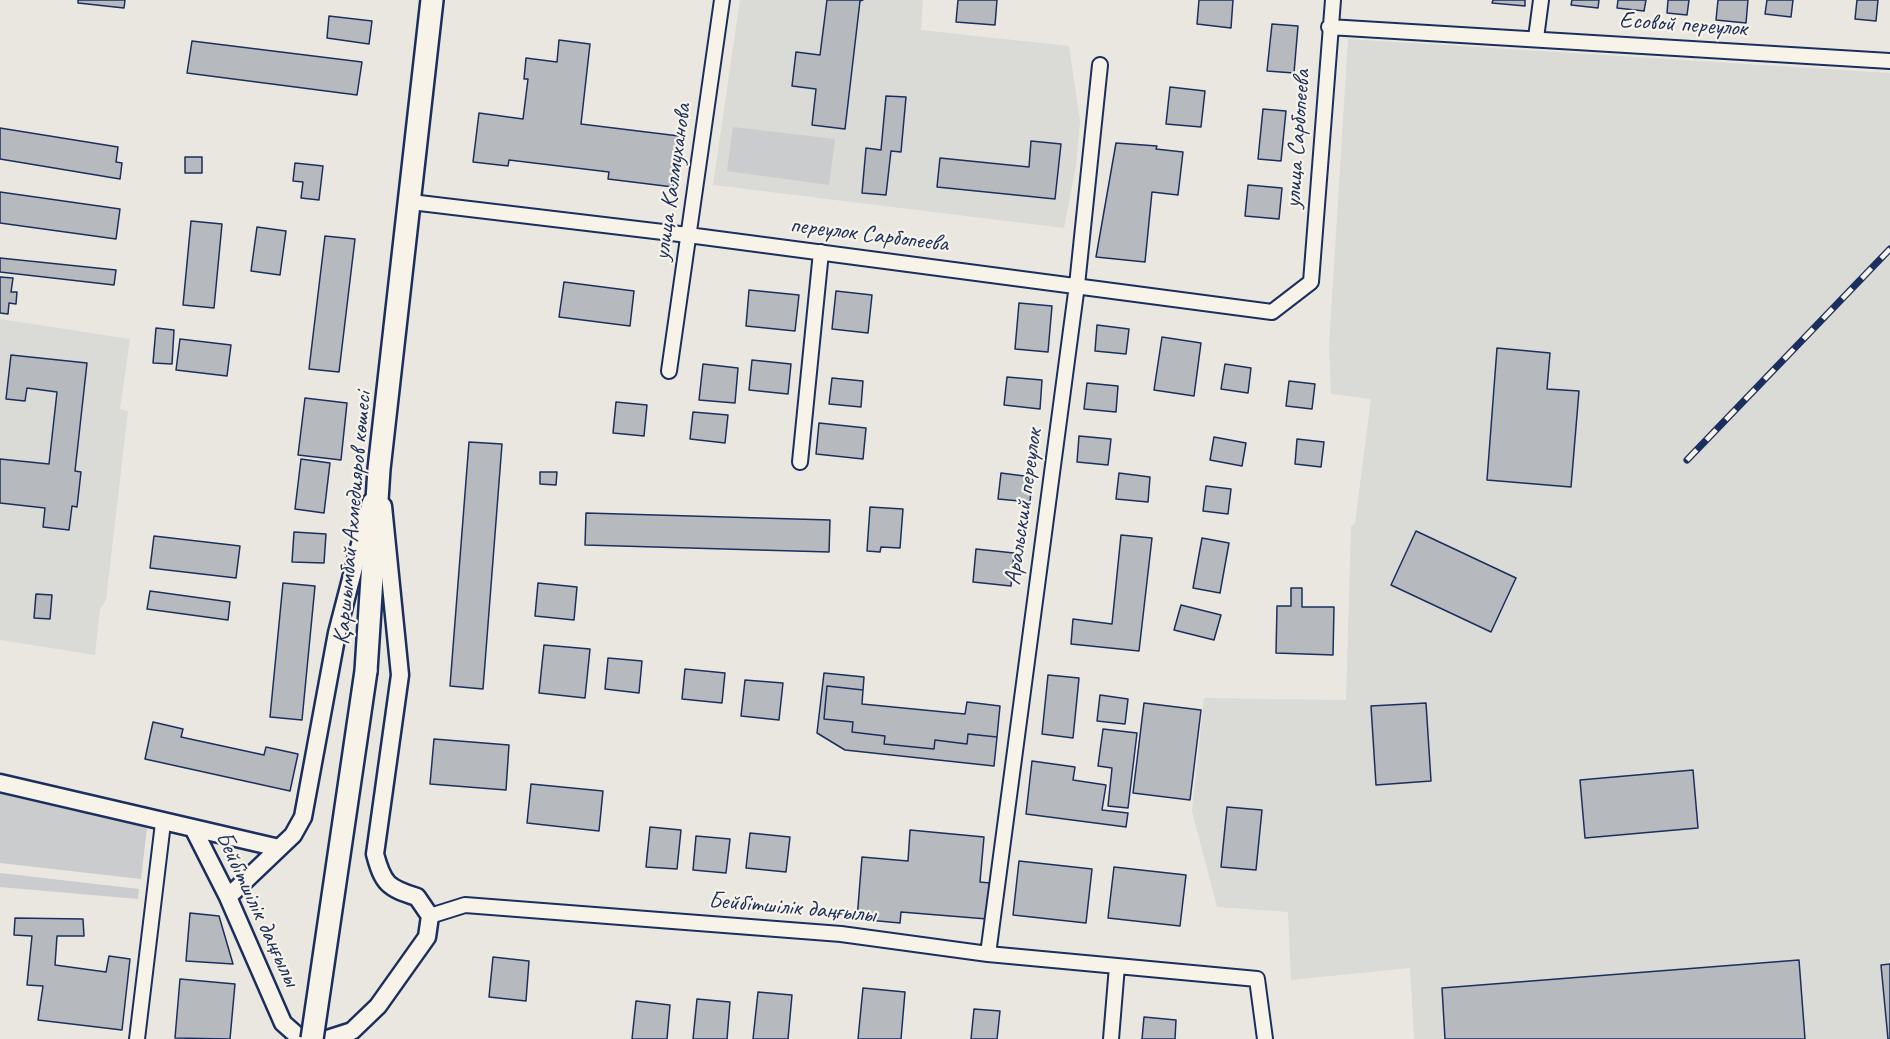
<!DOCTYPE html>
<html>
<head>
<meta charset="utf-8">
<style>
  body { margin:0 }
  canvas { display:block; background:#eae7e0 }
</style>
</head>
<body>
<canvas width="1890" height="1039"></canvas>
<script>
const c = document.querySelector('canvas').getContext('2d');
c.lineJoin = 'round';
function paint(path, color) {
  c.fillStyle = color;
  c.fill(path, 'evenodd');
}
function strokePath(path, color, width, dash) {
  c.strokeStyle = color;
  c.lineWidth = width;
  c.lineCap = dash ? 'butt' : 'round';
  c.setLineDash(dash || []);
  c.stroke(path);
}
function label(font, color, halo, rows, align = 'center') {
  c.font = font + ' Caveat,sans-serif';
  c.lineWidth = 4.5;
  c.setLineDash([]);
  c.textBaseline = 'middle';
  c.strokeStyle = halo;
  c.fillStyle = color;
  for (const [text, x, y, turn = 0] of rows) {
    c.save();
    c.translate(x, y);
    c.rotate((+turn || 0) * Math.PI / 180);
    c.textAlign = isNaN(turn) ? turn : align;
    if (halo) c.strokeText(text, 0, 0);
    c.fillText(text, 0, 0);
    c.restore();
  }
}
paint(new Path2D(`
  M 740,0 L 923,0 L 921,30 L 1069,46 L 1080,121 L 1076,166 L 1064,228 L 713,185 Z
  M 1348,39 L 1890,73 L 1890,1039 L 1414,1039 L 1410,968 L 1291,980 L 1288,912 L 1217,907 L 1192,811 L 1204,698 L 1346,700 L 1351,527 L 1355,523 L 1371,399 L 1331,394 L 1329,346 Z
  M 0,319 L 130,339 L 120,409 L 128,411 L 106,600 L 100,609 L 95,655 L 0,640 Z`), '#dadad6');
paint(new Path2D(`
  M 733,127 L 835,139 L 829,185 L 727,171 Z
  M 0,793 L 147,828 L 141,879 L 0,863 Z
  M 0,873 L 139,889 L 138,899 L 0,887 Z`), '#cbcccd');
const building = new Path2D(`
  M 78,0 L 125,0 L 124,8 L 78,3 Z
  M 827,0 L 863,0 L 860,1 L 845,129 L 812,125 L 816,89 L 792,86 L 796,52 L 820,55 Z
  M 958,0 L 997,0 L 995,25 L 956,22 Z
  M 1199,0 L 1233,0 L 1231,28 L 1197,24 Z
  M 1493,0 L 1525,0 L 1525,6 L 1492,3 Z
  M 1572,0 L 1599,0 L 1598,8 L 1571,5 Z
  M 1618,0 L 1646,0 L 1644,11 L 1617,8 Z
  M 1668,0 L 1689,0 L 1687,15 L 1667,13 Z
  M 1718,0 L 1748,0 L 1746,23 L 1716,20 Z
  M 1767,0 L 1793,0 L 1791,17 L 1765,14 Z
  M 1857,0 L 1878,0 L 1876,21 L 1855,19 Z
  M 329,16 L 372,21 L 369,44 L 327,38 Z
  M 1272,24 L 1298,26 L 1294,73 L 1267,71 Z
  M 559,40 L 590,44 L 581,124 L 679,136 L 673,187 L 608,179 L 609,172 L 509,160 L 508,166 L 473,162 L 479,113 L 523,119 L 528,79 L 524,79 L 526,58 L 557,62 Z
  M 192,41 L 362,62 L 357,95 L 187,73 Z
  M 1170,87 L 1205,91 L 1201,127 L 1166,124 Z
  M 886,96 L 906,97 L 901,152 L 891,151 L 886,195 L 862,193 L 866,148 L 881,150 Z
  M 1263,109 L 1286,111 L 1281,161 L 1258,159 Z
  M 0,128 L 118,147 L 116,162 L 122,163 L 120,179 L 0,159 Z
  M 1031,141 L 1061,144 L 1055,199 L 937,187 L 940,158 L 1029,167 Z
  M 1116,143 L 1157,146 L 1156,149 L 1183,152 L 1178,195 L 1152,192 L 1145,262 L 1096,257 Z
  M 185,157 L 202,157 L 202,173 L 185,173 Z
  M 295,163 L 323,166 L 319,200 L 301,198 L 303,182 L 293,181 Z
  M 1248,185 L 1282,188 L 1279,219 L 1245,216 Z
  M 0,192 L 120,209 L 116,239 L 0,223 Z
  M 191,221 L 222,224 L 214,308 L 183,305 Z
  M 257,227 L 286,231 L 280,275 L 251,271 Z
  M 325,236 L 355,239 L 339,372 L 309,369 Z
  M 0,258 L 116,270 L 114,285 L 0,272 Z
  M 0,277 L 13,278 L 11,292 L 17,292 L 16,304 L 9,303 L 8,314 L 0,313 Z
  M 564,282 L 634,291 L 630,326 L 559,317 Z
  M 749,290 L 799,295 L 795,331 L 746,326 Z
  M 836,291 L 872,295 L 868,333 L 832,329 Z
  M 1019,303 L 1052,306 L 1048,352 L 1015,349 Z
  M 1097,325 L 1129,329 L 1126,354 L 1095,351 Z
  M 156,328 L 174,330 L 172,364 L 153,363 Z
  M 1162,337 L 1201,343 L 1194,396 L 1154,390 Z
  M 180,339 L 231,345 L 227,376 L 176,370 Z
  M 1497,348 L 1550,353 L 1547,389 L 1579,391 L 1571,487 L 1487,480 Z
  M 11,355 L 87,363 L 75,471 L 81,472 L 77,507 L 72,506 L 69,530 L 43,527 L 45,508 L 0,503 L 0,459 L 49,464 L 57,392 L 27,388 L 25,401 L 6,399 Z
  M 752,360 L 791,364 L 788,394 L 749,390 Z
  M 703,364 L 738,368 L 735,403 L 699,400 Z
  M 1225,364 L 1251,368 L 1248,393 L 1221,389 Z
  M 1007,377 L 1042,380 L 1040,409 L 1004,405 Z
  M 832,378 L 863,381 L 861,407 L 829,404 Z
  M 1289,381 L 1315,384 L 1312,409 L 1286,406 Z
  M 1087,383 L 1118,386 L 1116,412 L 1084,409 Z
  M 305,398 L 347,403 L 341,460 L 298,455 Z
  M 616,402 L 647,405 L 644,436 L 613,433 Z
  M 693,412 L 728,415 L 725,443 L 690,439 Z
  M 819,423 L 866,428 L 863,459 L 816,454 Z
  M 1079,436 L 1111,439 L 1108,465 L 1077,462 Z
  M 1214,437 L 1246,443 L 1242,466 L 1210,460 Z
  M 1297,439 L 1324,442 L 1321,467 L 1295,464 Z
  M 469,442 L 502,444 L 483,689 L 450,686 Z
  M 301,459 L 330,463 L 324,513 L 295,509 Z
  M 540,472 L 557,472 L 556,485 L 540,484 Z
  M 1001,473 L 1032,477 L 1030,502 L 998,499 Z
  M 1119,473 L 1150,477 L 1148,502 L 1116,499 Z
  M 1206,486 L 1231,489 L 1228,514 L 1203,511 Z
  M 870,507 L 903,509 L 900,548 L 881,547 L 880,552 L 867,551 Z
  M 586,513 L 830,520 L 829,552 L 585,545 Z
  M 1416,531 L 1516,578 L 1491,632 L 1391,585 Z
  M 294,532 L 326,534 L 324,563 L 292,562 Z
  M 1121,535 L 1152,538 L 1139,651 L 1071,644 L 1073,619 L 1112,624 Z
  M 154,536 L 240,546 L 236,578 L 150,568 Z
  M 1202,538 L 1229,543 L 1220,593 L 1193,588 Z
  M 976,549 L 1014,553 L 1011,586 L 973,582 Z
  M 283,583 L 315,586 L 302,720 L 270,717 Z
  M 538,583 L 577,587 L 574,620 L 535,616 Z
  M 1291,588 L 1302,588 L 1302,607 L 1334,607 L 1333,655 L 1276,653 L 1277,606 L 1291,606 Z
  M 150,591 L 230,602 L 228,620 L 147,609 Z
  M 36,594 L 52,595 L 50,619 L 34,618 Z
  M 1181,605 L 1221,615 L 1214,640 L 1174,630 Z
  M 544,645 L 590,649 L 585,698 L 539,693 Z
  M 608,658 L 642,661 L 639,693 L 605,689 Z
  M 685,669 L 725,673 L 722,703 L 682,699 Z
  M 824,673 L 864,677 L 863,690 L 827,686 L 824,719 L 853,722 L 852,732 L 885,736 L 884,744 L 934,749 L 935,740 L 967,744 L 968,734 L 997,737 L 994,766 L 845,750 L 817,733 Z
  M 1048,675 L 1079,678 L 1073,738 L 1042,734 Z
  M 745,680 L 783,683 L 779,720 L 741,716 Z
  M 827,686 L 863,690 L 862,704 L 965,714 L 967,702 L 1000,706 L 997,737 L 968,734 L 967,744 L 935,740 L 934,749 L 884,744 L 885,736 L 852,732 L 853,722 L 824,719 Z
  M 1100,695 L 1128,699 L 1125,724 L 1097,721 Z
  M 1144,703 L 1201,710 L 1190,800 L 1133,793 Z
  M 1426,703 L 1431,781 L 1376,785 L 1371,706 Z
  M 153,722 L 183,729 L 181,737 L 264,755 L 266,747 L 298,754 L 290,791 L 145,759 Z
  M 1103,729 L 1137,733 L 1128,808 L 1108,806 L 1112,768 L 1098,766 Z
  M 434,739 L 509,745 L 506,790 L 430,784 Z
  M 1032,761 L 1075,767 L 1073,780 L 1106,785 L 1102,810 L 1128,813 L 1126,827 L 1026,814 Z
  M 1693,770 L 1698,828 L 1585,838 L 1580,780 Z
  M 531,784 L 603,791 L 599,831 L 527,823 Z
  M 1227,807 L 1262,810 L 1256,870 L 1221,867 Z
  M 650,827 L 681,830 L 677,869 L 646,867 Z
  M 910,830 L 984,837 L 980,882 L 990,883 L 987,919 L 901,912 L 900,923 L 857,919 L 862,857 L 908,861 Z
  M 750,833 L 790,837 L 786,872 L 746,868 Z
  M 696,836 L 730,839 L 726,873 L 693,870 Z
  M 1019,861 L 1092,869 L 1086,923 L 1013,915 Z
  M 1114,867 L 1186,875 L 1180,926 L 1108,918 Z
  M 190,913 L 219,916 L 233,964 L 186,961 Z
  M 15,918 L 83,919 L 84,936 L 57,936 L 55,965 L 106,972 L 109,956 L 130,959 L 122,1030 L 38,1020 L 43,986 L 27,985 L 32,936 L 14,935 Z
  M 493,957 L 529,961 L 526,1001 L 489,997 Z
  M 1799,960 L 1805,1039 L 1445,1039 L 1442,988 Z
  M 1890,964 L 1890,1039 L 1888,1039 L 1881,965 Z
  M 180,979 L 235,984 L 230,1039 L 175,1038 Z
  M 863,988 L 905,992 L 901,1039 L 858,1039 Z
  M 758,992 L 792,995 L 788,1039 L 753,1039 Z
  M 697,999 L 730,1002 L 727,1039 L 693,1039 Z
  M 636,1001 L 670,1005 L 667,1039 L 632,1039 Z
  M 974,1009 L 1000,1011 L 997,1039 L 971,1039 Z
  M 1144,1017 L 1176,1020 L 1175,1039 L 1142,1039 Z`);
paint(building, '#b6babf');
strokePath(building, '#1b2f5e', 1.5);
const minor = new Path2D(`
  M 1329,27 L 1890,61
  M 1536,38 L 1541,0
  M 411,202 L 688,235 L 1272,312 L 1311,282 L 1333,0
  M 669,371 L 722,0
  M 800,462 L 821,252
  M 430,916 L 465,905 L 841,934 L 988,954 L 1257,979 L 1265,1039
  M 988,954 L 1077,285 L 1100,65
  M 137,1039 L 163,823
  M 1111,1039 L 1117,966`);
const tertiary = new Path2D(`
  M 0,783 L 279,848
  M 194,830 L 228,897 L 283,1023 L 300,1038 L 317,1039
  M 228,897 L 293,835 L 303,817 L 337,633 L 371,502
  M 327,1039 L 352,1031 L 378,1006 L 427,937 L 430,916 L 417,897 C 388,888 383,884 375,854 L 400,675 L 383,506`);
const primary = new Path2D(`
  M 366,671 L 379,469 L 432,0`);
strokePath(minor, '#1b2f5e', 18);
strokePath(tertiary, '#1b2f5e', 21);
strokePath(primary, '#1b2f5e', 26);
strokePath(minor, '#f7f3e8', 14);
strokePath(tertiary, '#f7f3e8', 16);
strokePath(primary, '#f7f3e8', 21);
const rail = new Path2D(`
  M 1687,460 L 1890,249`);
strokePath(rail, '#1b2f5e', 7);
strokePath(rail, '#f7f3e8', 4.5, [14]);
const primaryBridge = new Path2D(`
  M 312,1039 L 366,671`);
strokePath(primaryBridge, '#1b2f5e', 26, []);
strokePath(primaryBridge, '#f7f3e8', 21);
label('24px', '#1b2f5e', '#f7f3e8', [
  ["Есовой переулок",1683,25,4],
  ["улица Сарбопеева",1298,139,-86],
  ["улица Калмуханова",673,182,-82],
  ["переулок Сарбопеева",869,235,7],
  ["Аральский переулок",1024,507,-82],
  ["Қаршымбай Ахмедияров көшесі",353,518,-85],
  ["Бейбітшілік даңғылы",792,908,5],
  ["Бейбітшілік даңғылы",257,909,65]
]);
</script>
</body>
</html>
